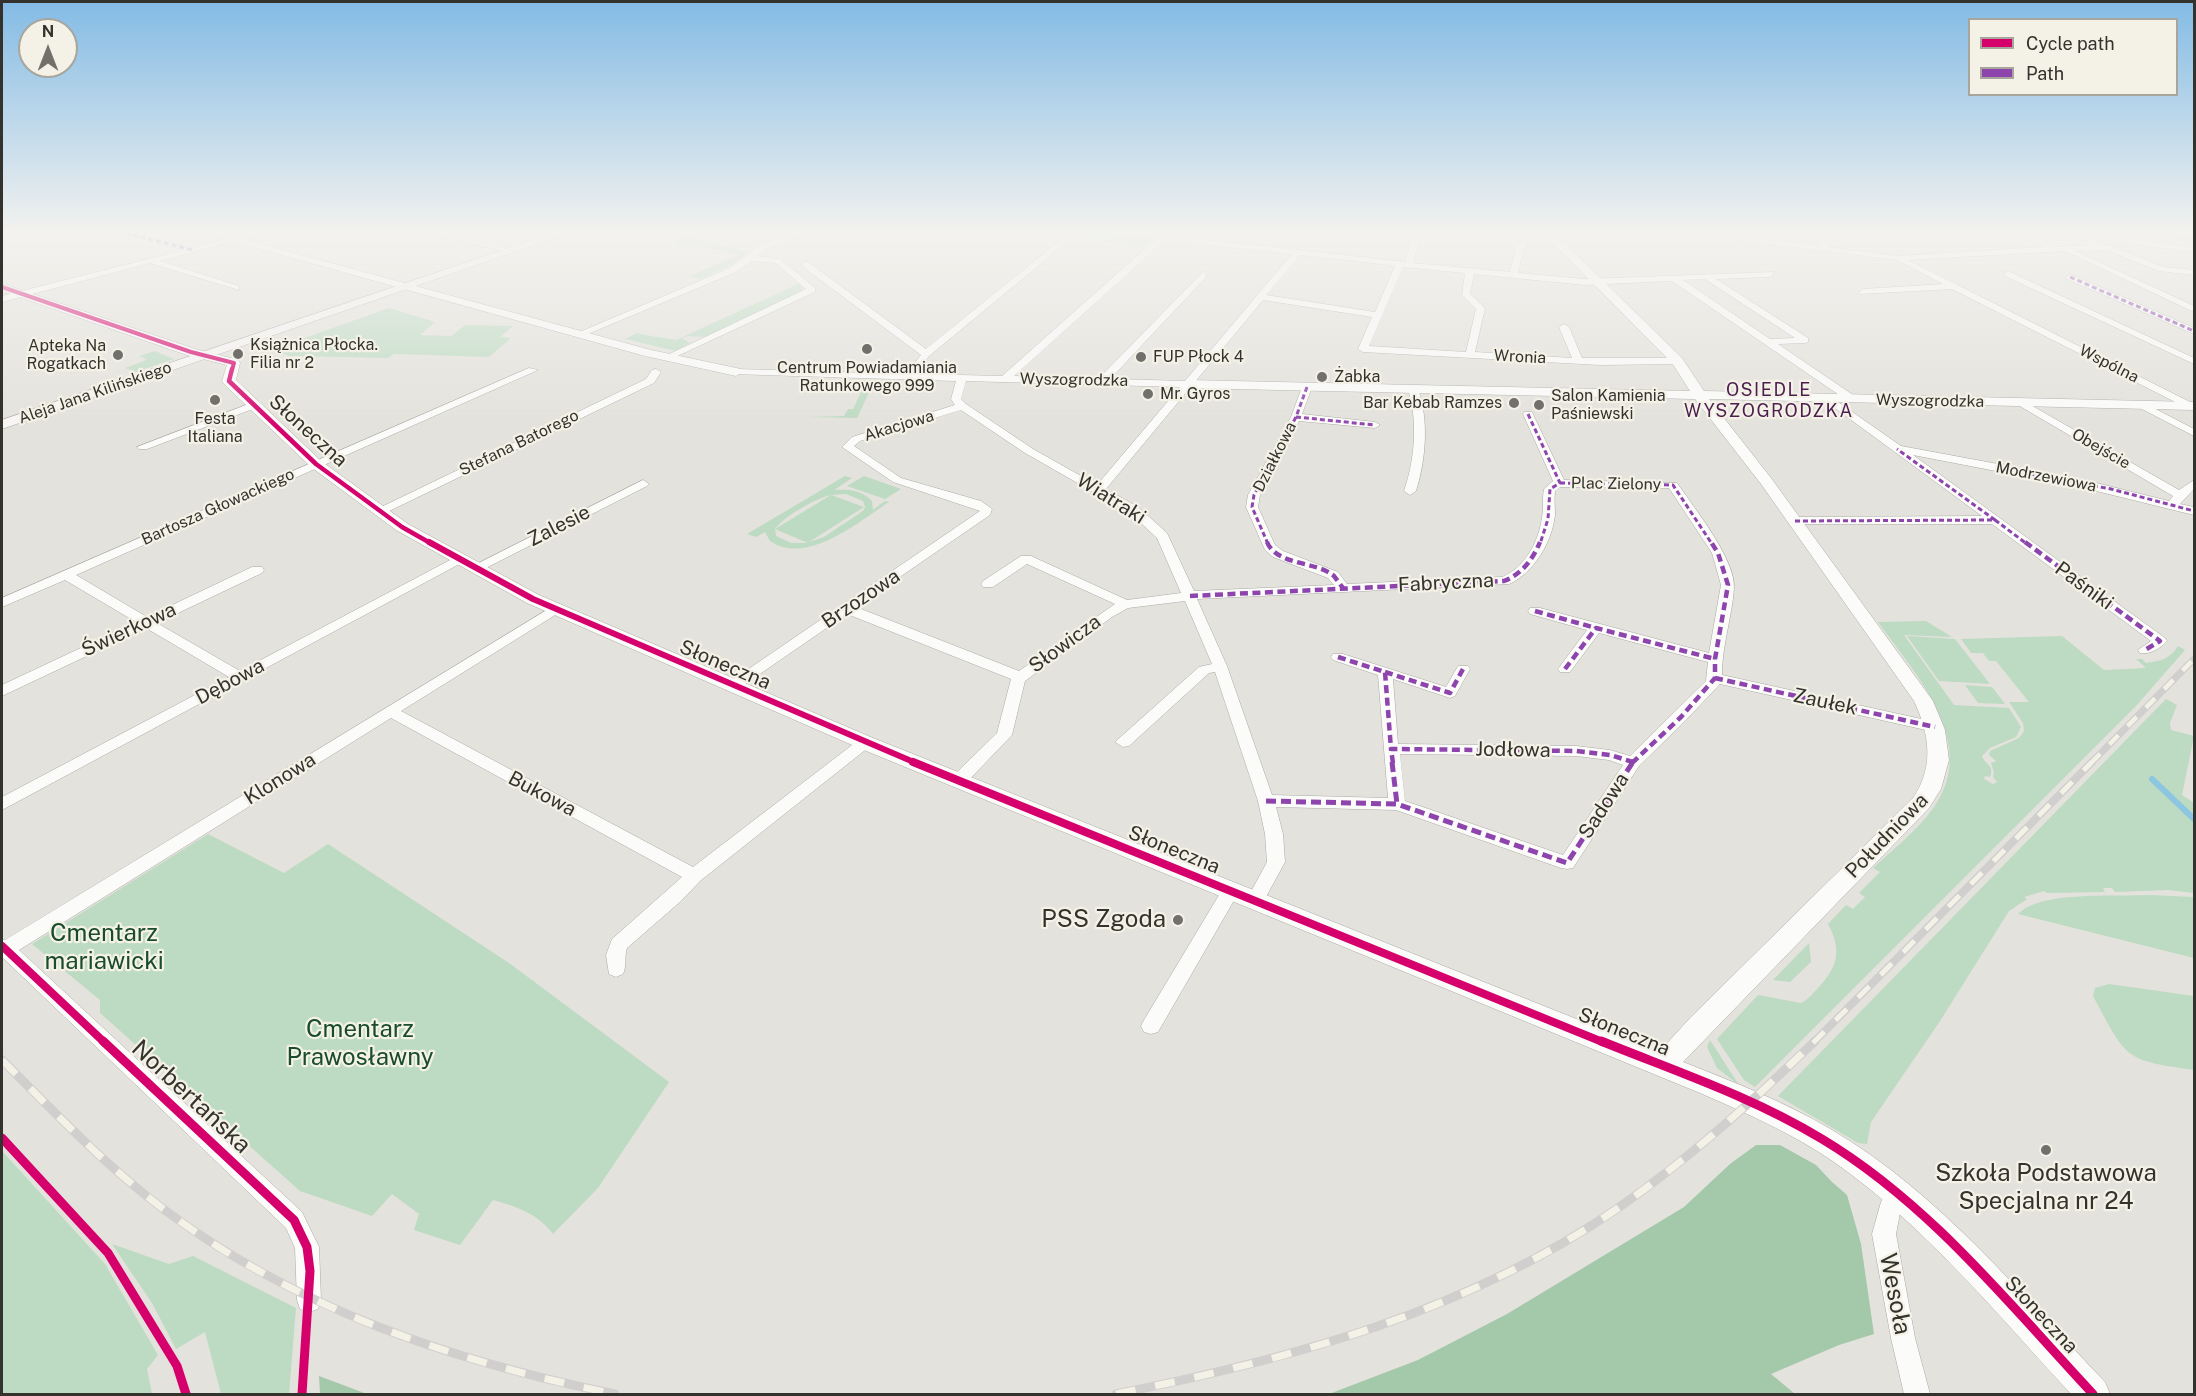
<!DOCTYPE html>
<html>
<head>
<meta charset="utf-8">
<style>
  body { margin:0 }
  #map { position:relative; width:2196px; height:1396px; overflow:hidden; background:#e4e2dc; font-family:"Public Sans",sans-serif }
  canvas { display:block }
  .frame { position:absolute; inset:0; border:3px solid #33322d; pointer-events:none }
  .legend { position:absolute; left:1968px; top:18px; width:210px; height:78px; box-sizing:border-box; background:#f4f1e6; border:2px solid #a7a59c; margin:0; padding:8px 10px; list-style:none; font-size:18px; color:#33322d }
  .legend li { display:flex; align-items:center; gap:12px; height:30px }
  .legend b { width:30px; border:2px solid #a7a59c }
  .north { position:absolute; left:18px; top:18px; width:60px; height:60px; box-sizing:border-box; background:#f4f1e6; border:2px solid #a7a59c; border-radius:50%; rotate:0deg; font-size:16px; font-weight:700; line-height:24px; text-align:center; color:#33322d }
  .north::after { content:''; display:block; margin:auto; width:21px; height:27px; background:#71706a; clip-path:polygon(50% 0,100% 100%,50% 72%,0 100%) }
</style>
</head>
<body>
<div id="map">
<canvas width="2196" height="1396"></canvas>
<div class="frame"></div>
<ul class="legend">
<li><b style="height:8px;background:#d6006c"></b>Cycle path</li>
<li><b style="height:8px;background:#8e44ad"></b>Path</li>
</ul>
<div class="north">N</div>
</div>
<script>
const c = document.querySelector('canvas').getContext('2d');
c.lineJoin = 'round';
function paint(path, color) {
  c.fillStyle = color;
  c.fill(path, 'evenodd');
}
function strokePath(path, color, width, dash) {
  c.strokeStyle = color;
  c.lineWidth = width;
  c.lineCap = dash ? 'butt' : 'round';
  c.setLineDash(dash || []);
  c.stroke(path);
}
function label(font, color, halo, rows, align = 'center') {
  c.font = font + ' "Public Sans",sans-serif';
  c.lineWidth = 4.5;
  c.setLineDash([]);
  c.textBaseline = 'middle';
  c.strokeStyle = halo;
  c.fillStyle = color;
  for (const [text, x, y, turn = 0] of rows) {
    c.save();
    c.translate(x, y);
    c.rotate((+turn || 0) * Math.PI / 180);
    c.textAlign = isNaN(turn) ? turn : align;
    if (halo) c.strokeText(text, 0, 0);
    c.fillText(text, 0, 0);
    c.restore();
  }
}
paint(new Path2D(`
  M 646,233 L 675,233 L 749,252 L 732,265 L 700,279 L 689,276 L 738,255 L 691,244 L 681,248 L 676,246 L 679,243 L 674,240 L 679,237 L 671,239 Z
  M 1084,233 L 1104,233 L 1151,240 L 1144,247 L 1080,238 Z
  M 798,284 L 802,287 L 802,292 L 705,337 L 688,336 L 682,338 L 690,343 L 676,351 L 625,339 L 637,333 C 651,337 663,337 676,340 Z
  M 389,308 L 435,322 L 420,335 L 451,336 L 465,325 L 513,326 L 500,337 L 511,338 L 489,357 L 394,354 L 388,358 L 290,356 L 271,350 Z
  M 155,351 L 174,359 L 136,372 L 125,368 L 144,361 L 146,359 L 139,356 Z
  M 838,383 L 873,384 L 857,418 L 807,417 L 844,416 L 848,409 L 853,409 L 864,386 L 837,386 Z
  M 845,476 L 852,478 L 834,490 C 848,489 862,490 872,501 L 873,510 L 885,501 L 889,502 C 858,522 807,566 770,541 L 765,532 L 756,537 L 747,534 ZM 846,494 L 863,501 L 865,507 L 863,511 L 824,537 L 809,542 L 864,507 L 831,495 ZM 831,495 L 775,529 L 808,543 L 791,543 L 776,536 L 775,529 C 783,517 816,498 831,495 Z
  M 864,476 L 901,489 L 885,499 L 847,486 Z
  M 1926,621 L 1952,637 L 1904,635 L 1954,705 L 2009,708 L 2021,727 L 2016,737 L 1990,748 L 1982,756 C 1985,765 1995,765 1990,777 L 1985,776 L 1984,779 L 1993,784 L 1997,782 L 1993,777 L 1994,772 L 1991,763 L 1996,761 L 1989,755 L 1990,751 L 2019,738 L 2024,731 L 2023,723 L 2009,702 L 2029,702 L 1996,661 L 1989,661 L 1983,653 L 1971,653 L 1961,639 L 2062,636 L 2104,670 L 2146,668 L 2136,659 L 2142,659 L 2146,663 C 2161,661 2170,659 2178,646 L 2185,650 L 2136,706 L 1755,1087 L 1744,1080 L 1717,1039 L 1758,995 L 1801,1003 C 1808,1000 1813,993 1818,988 C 1838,967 1842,950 1828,924 L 1846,905 L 1853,909 L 1865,897 L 1859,893 L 1880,872 L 1873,868 C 1893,850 1916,831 1932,810 C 1982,744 1915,674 1878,622 Z
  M 1907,636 L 1955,639 L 1990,684 L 1939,681 Z
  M 1965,685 L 1992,687 L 2005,704 L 1978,703 Z
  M 2166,699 L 2177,705 L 2170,723 L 2171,730 L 2194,736 L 2182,795 L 2194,803 L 2194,893 L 2168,890 L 2115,892 L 2112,888 L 2103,888 L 2105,892 L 2047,893 L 2044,891 L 2024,897 L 2027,899 L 2009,911 L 1940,1021 L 1871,1122 L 1867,1144 L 1858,1143 L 1778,1096 Z
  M 208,834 L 284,873 L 328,844 L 509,963 L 669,1082 L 598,1188 L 553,1234 C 537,1213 517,1207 493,1200 L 460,1245 L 414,1230 L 419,1214 L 392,1194 L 372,1216 L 300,1191 L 100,1013 L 100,1000 L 32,944 Z
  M 2149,895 L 2194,897 L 2194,958 L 2018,914 C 2041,890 2117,897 2149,895 Z
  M 1809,943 L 1811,962 L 1790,982 L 1773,980 Z
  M 2109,984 L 2194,996 L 2194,1070 C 2123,1060 2127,1059 2093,996 L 2095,988 Z
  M 1710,1040 L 1739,1085 L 1717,1068 L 1707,1047 Z
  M 2,1151 L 105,1264 L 158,1355 L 147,1369 L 152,1394 L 2,1394 Z
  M 112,1244 L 169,1264 L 193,1256 L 296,1308 L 289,1394 L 221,1394 L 205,1332 L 176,1349 L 152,1303 Z`), '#bddac2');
paint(new Path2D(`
  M 1756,1145 L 1780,1145 L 1816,1165 L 1832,1182 L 1847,1195 L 1861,1244 L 1874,1334 L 1839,1345 L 1771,1374 L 1795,1394 L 1329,1394 L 1418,1360 L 1507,1314 L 1684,1207 L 1730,1164 Z
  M 319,1376 L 367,1394 L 320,1394 Z`), '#a3c8aa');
strokePath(new Path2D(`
  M 2152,779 L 2194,819`), '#8cc6e0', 6);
const minor = new Path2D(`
  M 121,233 L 135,233 L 193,248 L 249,233 L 263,233 L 160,261 L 239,286 L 239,290 L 150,263 L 2,302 L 2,296 L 184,250 Z
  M 431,233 L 446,233 L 515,251 L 511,253 Z
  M 792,233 L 804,233 L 766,249 L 757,256 L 780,259 L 815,288 L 815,292 L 671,359 L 663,357 L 806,289 L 775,263 L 752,261 L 736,272 L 583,336 L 575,334 L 730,268 L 760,245 Z
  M 1069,233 L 1078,233 L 929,356 L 916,374 L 1002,376 L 1156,239 L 1122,233 L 1148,233 L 1405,262 L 1413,233 L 1421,233 L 1413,263 L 1510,272 L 1516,248 L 1527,233 L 1535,233 L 1524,248 L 1518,273 L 1585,279 L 1773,272 L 1774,274 L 1770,277 L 1716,279 L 1808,338 L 1808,342 L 1805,343 L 1778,344 L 1856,397 L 1856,401 L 1848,401 L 1672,281 L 1585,285 L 1474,274 L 1470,294 L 1485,308 L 1475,352 L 1572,358 L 1559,327 L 1564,324 L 1569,327 L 1582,358 L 1677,358 L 1682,361 L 1677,364 L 1600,365 L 1363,352 L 1358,349 L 1372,317 L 1263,300 L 1106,489 L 1138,507 L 1167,533 L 1194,591 L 1334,585 L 1328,578 L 1273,557 L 1265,550 L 1246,507 L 1248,495 L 1291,417 L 1302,387 L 1307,384 L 1312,387 L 1302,414 L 1375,422 L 1380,425 L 1375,428 L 1299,421 L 1260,495 L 1258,507 L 1275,545 L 1283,551 L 1338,572 L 1347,584 L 1502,577 C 1525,568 1539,541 1542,517 C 1544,508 1542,498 1544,489 L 1553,481 L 1523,414 L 1524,412 L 1532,412 L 1564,480 L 1677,483 C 1693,506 1736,560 1734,588 C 1732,617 1722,645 1722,675 L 1935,722 L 1943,727 L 1935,732 L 1720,684 L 1686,720 L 1639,766 L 1573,868 L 1567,869 L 1561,868 L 1396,810 L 1276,807 L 1283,834 L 1285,862 L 1261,906 L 1255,908 L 1249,906 L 1246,901 L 1267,862 L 1265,834 L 1258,801 L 1215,672 L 1209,673 L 1129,746 L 1123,747 L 1115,742 L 1199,667 L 1212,664 L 1185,601 L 1128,608 L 1112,617 L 1025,681 L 1012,735 L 965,784 L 953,784 L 951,780 L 953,776 L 997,733 L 1011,679 L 847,614 L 738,689 L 728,689 L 726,686 L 728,683 L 980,511 L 893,482 L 842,447 L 852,437 L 955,405 L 951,399 L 956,381 L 732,374 L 731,372 L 736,369 L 906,374 L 921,355 L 802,266 L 802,262 L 808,262 L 926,349 ZM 1165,240 L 1292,254 L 1185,381 L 1113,379 L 1113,376 L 1206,277 L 1206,273 L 1203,272 L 1104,373 L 1103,379 L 1014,376 ZM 1300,255 L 1390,265 L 1395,266 L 1375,312 L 1266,295 ZM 1403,267 L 1465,273 L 1462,295 L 1476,309 L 1466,352 L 1369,346 ZM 1705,279 L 1795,338 L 1770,339 L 1683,280 ZM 966,381 L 1180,387 L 1097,485 L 1033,449 L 966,404 L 961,399 ZM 961,410 L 1025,453 L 1130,513 L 1157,538 L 1181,593 L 1127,600 L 1031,556 L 1021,556 L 983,581 L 981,584 L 983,587 L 993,587 L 1027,564 L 1115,604 L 1019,671 L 856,607 L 990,515 L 992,509 L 981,501 L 901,478 L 854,446 L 860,441 ZM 1560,487 L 1669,488 L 1712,553 L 1721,585 L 1709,653 L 1540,608 L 1530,608 L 1528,611 L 1530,614 L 1587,630 L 1558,669 L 1560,672 L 1570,672 L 1599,633 L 1708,662 L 1706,681 L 1630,756 L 1610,750 L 1576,746 L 1398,744 L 1393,679 L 1450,698 L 1455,696 L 1470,669 L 1468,666 L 1458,666 L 1446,687 L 1343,654 L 1333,654 L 1331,657 L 1333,660 L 1378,675 L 1388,798 L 1272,795 L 1227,666 L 1197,599 L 1509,584 C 1534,573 1552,542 1555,515 C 1555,507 1554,499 1555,491 ZM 1400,754 L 1576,756 L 1609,760 L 1623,765 L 1563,855 L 1405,801 Z
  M 1681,233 L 1706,233 L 1820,246 L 1816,233 L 1824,233 L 1828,247 L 1897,256 L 2044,247 L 2014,233 L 2025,233 L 2056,247 L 2090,245 L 2082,233 L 2090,233 L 2194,248 L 2194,252 L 2094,239 L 2098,244 L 2111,246 L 2163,267 L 2194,270 L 2194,275 L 2159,271 L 2106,250 L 2075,251 L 2194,306 L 2194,312 L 2065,251 L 1908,260 L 2194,404 L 2194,408 L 2187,408 L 1952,289 L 1860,294 L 1859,292 L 1863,289 L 1943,284 L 1897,260 Z
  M 2008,271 L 2194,358 L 2194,364 L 2005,276 L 2004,274 Z
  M 2070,274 L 2194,328 L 2194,334 L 2067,279 L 2066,277 Z
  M 529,368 L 538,370 L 76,575 L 147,617 L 252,567 L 262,567 L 264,570 L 262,573 L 157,623 L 240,671 L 454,558 L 464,558 L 465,561 L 2,810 L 2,797 L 229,677 L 146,628 L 2,696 L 2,685 L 136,622 L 65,580 L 2,607 L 2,598 Z
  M 656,369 L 661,372 L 654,383 L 383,514 L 379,515 L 373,511 L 646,379 L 652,370 Z
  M 1413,386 L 1418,389 C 1429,420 1426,459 1416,491 L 1410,495 L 1404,491 C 1415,459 1418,421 1408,389 Z
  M 1828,395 L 1901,446 L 2084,480 L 2169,501 L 2173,496 L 2018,405 L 2017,403 L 2022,400 L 2179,490 L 2194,480 L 2194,489 L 2180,504 L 2194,507 L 2194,515 L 2084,488 L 1913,455 L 2165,638 L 2167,641 C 2161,648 2150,655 2140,653 L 2138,650 L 2151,641 L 1992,524 L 1791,524 L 1791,518 L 1795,517 L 1982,516 L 1824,400 L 1824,396 Z
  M 254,402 L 259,405 L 258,407 L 147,449 L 139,449 L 137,447 Z
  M 2142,402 L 2194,429 L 2194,436 L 2138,407 L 2138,403 Z
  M 643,480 L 649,484 L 647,486 L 480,571 L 475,572 L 469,568 Z
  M 555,605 L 562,609 L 560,612 L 401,711 L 693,867 L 860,739 L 866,738 L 874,743 L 700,881 L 681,901 L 627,948 C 624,957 627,966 623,974 L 616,977 L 609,974 L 606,955 L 612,939 L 682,877 L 391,718 L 19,950 L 302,1212 L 319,1247 L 321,1300 L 318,1309 L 309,1312 L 300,1309 L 297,1300 L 295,1248 L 286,1228 L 2,957 L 2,939 L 5,940 Z
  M 1231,883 L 1237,885 L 1240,890 L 1158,1032 L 1151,1034 L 1144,1032 L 1141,1026 L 1144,1020 L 1225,885 Z
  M 1898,1183 L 1906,1186 L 1909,1194 L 1900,1213 L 1896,1234 L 1915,1338 L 1930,1394 L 1904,1394 L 1891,1338 L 1872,1234 L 1881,1202 L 1890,1186 Z`);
const tertiary = new Path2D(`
  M 203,233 L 220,233 L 651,350 L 741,369 L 742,372 L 736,376 L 645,356 Z
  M 1543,233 L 1554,233 L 1682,358 L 1704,391 L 2194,402 L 2194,410 L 1709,399 L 1771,478 L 1933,701 L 1945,730 L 1949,760 L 1941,789 L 1929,808 L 1683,1062 C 1734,1082 1785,1102 1832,1130 C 1939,1193 2020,1293 2105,1382 L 2110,1394 L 2071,1394 C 1996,1313 1925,1226 1834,1162 C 1792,1133 1746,1113 1700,1093 L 859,748 L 527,603 L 396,530 L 311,467 L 224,384 L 222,381 L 227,365 L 187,355 L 2,291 L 2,284 L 6,285 L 195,349 L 239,360 L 240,363 L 236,380 L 321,461 L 408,524 L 539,595 L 873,738 L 1659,1052 L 1691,1017 L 1913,798 C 1935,766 1929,733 1914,701 L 1761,484 L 1695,399 L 1187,388 L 1180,384 L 1187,380 L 1690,391 L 1672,363 Z`);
const secondary = new Path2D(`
  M 553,233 L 569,233 L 2,429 L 2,420 Z
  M 2171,233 L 2194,233 L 2194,238 L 2176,236 Z`);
strokePath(minor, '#aaa9a4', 1);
strokePath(tertiary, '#aaa9a4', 1);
strokePath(secondary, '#aaa9a4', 1);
paint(minor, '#fbfbfa');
paint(tertiary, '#fbfbfa');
paint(secondary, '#f8f5f4');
const railFar2 = new Path2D(`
  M 2091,763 L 2194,659`);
const railFar1 = new Path2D(`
  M 1813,1043 L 2092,762`);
const rail = new Path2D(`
  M 2,1060 C 53,1111 104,1164 162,1208 C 296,1309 452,1361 615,1394
  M 1116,1394 C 1291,1359 1469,1311 1618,1208 C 1689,1159 1753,1101 1815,1041`);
strokePath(railFar2, '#d0cfce', 7);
strokePath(railFar1, '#d0cfce', 8);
strokePath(rail, '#d0cfce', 9);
strokePath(railFar2, '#f4f1e6', 4.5, [13]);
strokePath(railFar1, '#f4f1e6', 5, [16]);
strokePath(rail, '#f4f1e6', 7, [20]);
strokePath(new Path2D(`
  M 125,233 L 193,250
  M 2070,277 L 2194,331
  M 1528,414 L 1560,483 L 1550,489 L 1548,519 L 1540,544
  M 1296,417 L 1375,425
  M 2030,474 L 2111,489 L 2194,511
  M 1560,483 L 1673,485 L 1712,544
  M 1995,520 L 2027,544
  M 1795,521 L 1995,520 L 1897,449
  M 1268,544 L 1252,507 L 1254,495 L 1296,417 L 1307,387`), '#8e44ad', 3, [5, 3]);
strokePath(new Path2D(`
  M 1267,542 C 1277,566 1317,561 1334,576 C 1337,580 1340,584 1343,588
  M 2025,542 L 2160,641 L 2145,650
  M 1190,596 L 1504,581 C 1522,574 1533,559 1540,542
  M 1535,611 L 1596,628
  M 1338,657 L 1385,672 L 1391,749
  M 1565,669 L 1596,628 L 1715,659
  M 1385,672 L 1450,693 L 1463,669
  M 1715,678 L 1935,727
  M 1393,763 L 1391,749 L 1576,751 L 1610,755 L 1633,762
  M 1632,763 L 1681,717 L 1715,678 L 1715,659 L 1728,585 L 1718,553 L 1711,542`), '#8e44ad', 4.5, [8, 4.5]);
strokePath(new Path2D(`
  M 1392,762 L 1397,804
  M 1266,801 L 1397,804 L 1567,863 L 1633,762`), '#8e44ad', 5, [10, 5]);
strokePath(new Path2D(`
  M 2,287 L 191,352 L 234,363 L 232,370`), '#d6006c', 4);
strokePath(new Path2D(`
  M 232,369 L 229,381 L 316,464 L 402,527 L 432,544`), '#d6006c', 4.5);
strokePath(new Path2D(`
  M 429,542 L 533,599 L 916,763`), '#d6006c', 6);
strokePath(new Path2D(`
  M 913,762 L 1605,1043
  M 2,946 L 105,1043`), '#d6006c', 8);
strokePath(new Path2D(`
  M 103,1041 L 294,1220 L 307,1247 L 310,1271 L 302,1394
  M 1601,1041 C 1675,1071 1753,1097 1822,1139 C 1929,1203 2009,1304 2093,1394
  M 2,1138 L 108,1253 L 177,1366 L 186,1394`), '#d6006c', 9);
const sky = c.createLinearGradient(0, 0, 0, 429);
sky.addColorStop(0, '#83bbe5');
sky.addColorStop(0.54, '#f3f2ef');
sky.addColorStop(1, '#f3f2ef00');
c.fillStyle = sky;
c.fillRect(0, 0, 2196, 429);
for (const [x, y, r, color] of [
  [867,349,6,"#71706a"],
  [238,354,6,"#71706a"],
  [118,355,6,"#71706a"],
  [1141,357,6,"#71706a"],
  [1322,377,6,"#71706a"],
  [1148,394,6,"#71706a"],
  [215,400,6,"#71706a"],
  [1514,403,6,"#71706a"],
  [1539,405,6,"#71706a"],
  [1178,920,6,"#71706a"],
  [2046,1150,6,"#71706a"]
]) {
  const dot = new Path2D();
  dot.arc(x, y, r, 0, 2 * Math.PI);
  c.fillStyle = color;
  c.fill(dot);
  strokePath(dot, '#f4f1e6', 2);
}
label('16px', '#33322d', '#f4f1e6', [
  ["Książnica Płocka.",250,345],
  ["Filia nr 2",250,363],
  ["Apteka Na",106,346,"right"],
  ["Rogatkach",106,364,"right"],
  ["FUP Płock 4",1153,357],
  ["Centrum Powiadamiania",867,368,"center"],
  ["Ratunkowego 999",867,386,"center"],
  ["Żabka",1334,377],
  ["Mr. Gyros",1160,394],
  ["Salon Kamienia",1551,396],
  ["Paśniewski",1551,414],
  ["Bar Kebab Ramzes",1502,403,"right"],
  ["Festa",215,419,"center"],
  ["Italiana",215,437,"center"]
], 'left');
label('16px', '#33322d', '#f4f1e6', [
  ["Wronia",1520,357,3],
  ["Wspólna",2109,364,27],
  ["Wyszogrodzka",1074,380,1],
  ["Aleja Jana Kilińskiego",95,393,-19],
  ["Wyszogrodzka",1930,401,1],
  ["Akacjowa",899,426,-17],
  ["Stefana Batorego",519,443,-26],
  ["Obejście",2101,449,30],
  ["Działkowa",1275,457,-63],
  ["Modrzewiowa",2046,477,11],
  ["Plac Zielony",1616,484,1],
  ["Bartosza Głowackiego",218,507,-24]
]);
c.letterSpacing = '1.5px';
label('18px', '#4c1d4f', '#f4f1e6', [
  ["OSIEDLE",1769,390],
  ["WYSZOGRODZKA",1769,411]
]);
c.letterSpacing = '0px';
label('20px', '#33322d', '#f4f1e6', [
  ["Słoneczna",308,431,42],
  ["Wiatraki",1111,499,32],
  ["Zalesie",559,526,-27],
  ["Fabryczna",1446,583,-3],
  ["Paśniki",2084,586,36],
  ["Brzozowa",861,599,-34],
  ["Świerkowa",129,630,-25],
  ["Słowicza",1065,644,-36],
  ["Słoneczna",725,665,23],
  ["Dębowa",230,682,-28],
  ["Zaułek",1825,702,12],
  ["Jodłowa",1513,750,1],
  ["Klonowa",280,779,-32],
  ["Bukowa",542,794,28],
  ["Sadowa",1604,806,-57],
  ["Południowa",1887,836,-46],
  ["Słoneczna",1174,850,22],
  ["Słoneczna",1624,1032,22],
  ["Słoneczna",2041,1315,47]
]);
label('24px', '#33322d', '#f4f1e6', [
  ["PSS Zgoda",1166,920],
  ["Szkoła Podstawowa",2046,1174,"center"],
  ["Specjalna nr 24",2046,1202,"center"]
], 'right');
label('24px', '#184c2b', '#f4f1e6', [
  ["Cmentarz",104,934],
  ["mariawicki",104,962],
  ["Cmentarz",360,1030],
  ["Prawosławny",360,1058]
]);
label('24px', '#33322d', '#f4f1e6', [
  ["Norbertańska",191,1097,43],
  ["Wesoła",1895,1294,79]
]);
</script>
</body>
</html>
